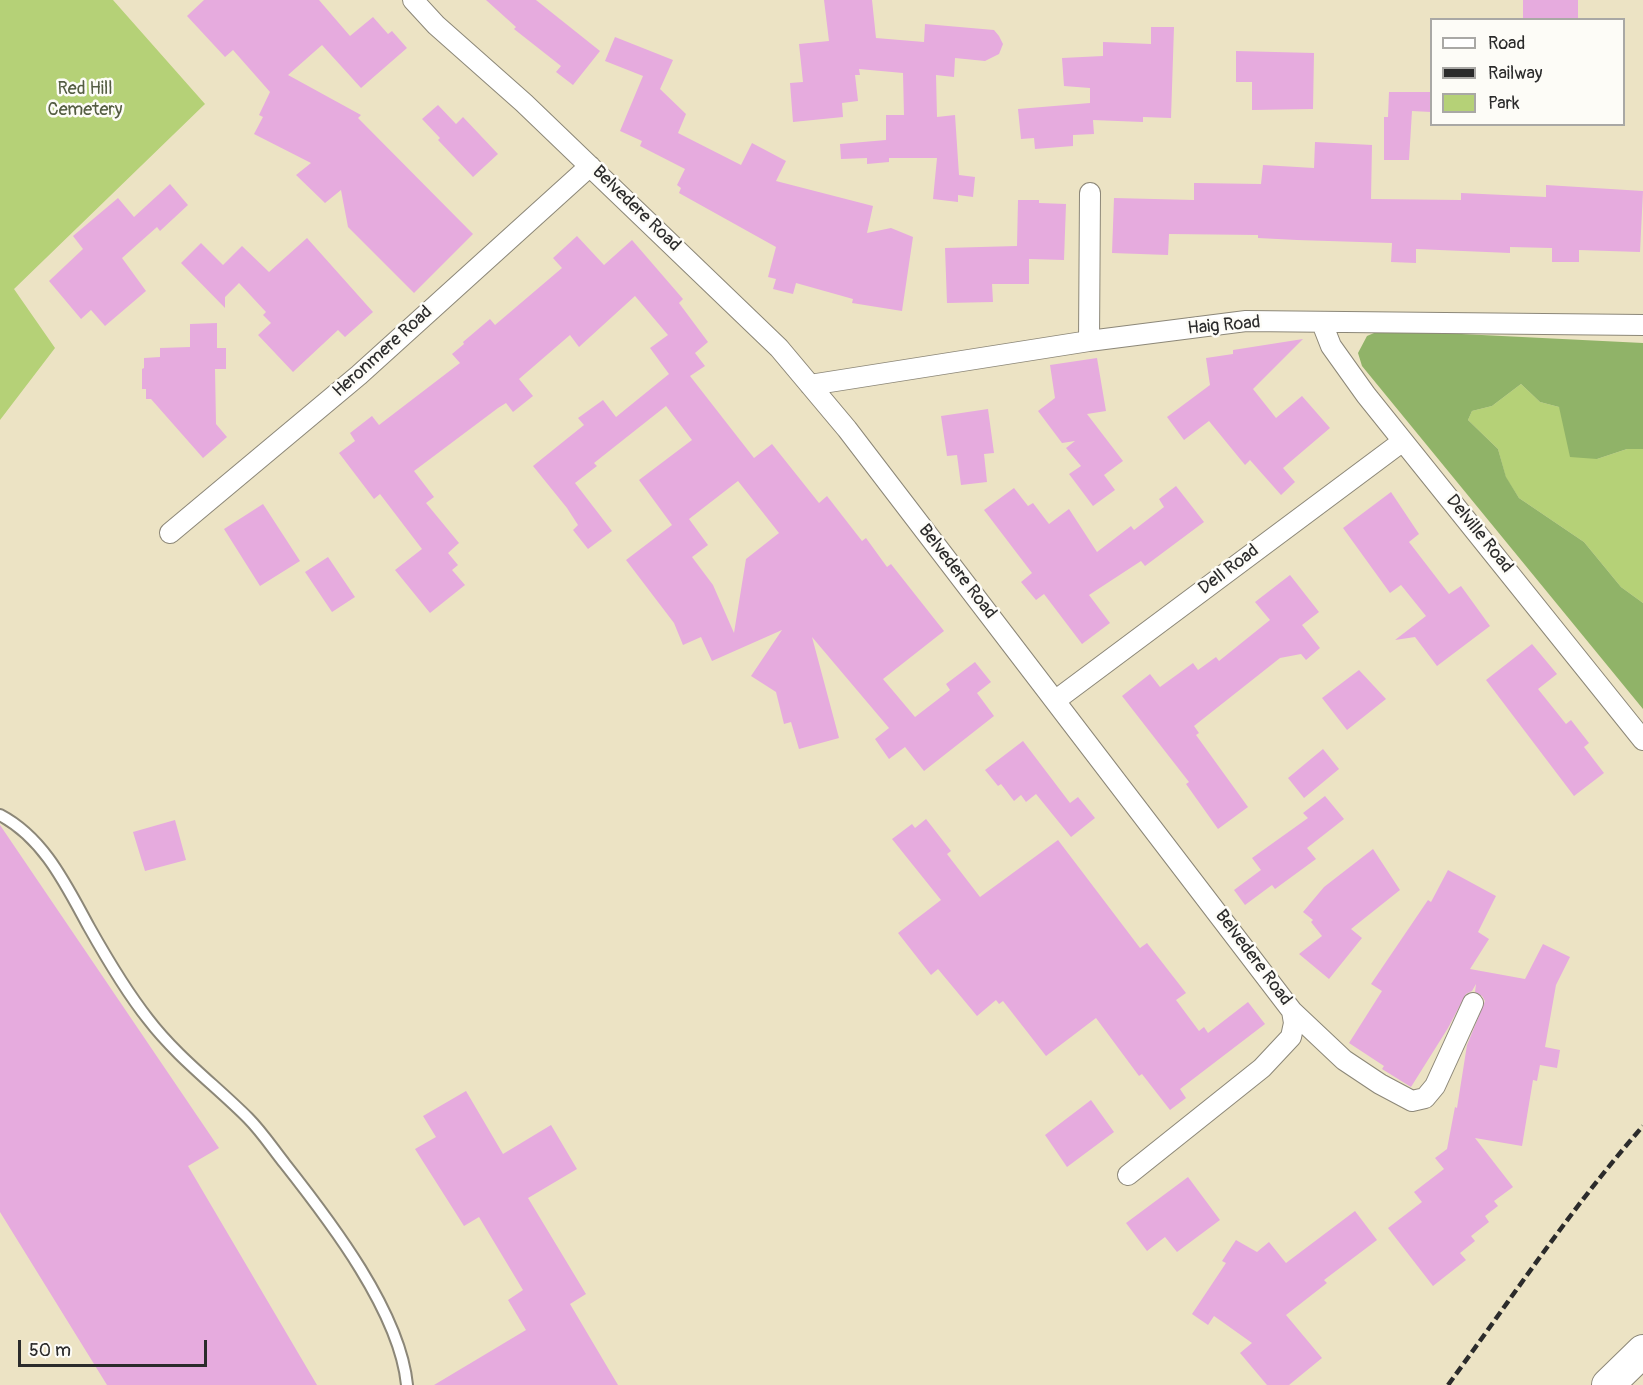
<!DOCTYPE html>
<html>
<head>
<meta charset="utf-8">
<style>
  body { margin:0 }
  #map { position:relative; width:1643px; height:1385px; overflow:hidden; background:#ece3c4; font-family:Pangolin,sans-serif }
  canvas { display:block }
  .legend { position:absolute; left:1430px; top:18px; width:195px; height:108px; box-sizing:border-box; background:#fdfcf7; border:2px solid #a9a8a5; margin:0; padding:8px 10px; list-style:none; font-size:18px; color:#2b2b2b }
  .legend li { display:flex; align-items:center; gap:12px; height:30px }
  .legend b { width:30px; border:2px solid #a9a8a5 }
  .scale { position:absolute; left:18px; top:1340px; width:189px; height:27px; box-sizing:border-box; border:3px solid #2b2b2b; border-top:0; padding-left:8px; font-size:18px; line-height:21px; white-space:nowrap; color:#2b2b2b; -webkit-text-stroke:4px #fdfcf7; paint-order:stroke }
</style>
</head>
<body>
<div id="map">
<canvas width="1643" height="1385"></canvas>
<ul class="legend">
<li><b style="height:8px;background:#fff"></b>Road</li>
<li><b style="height:8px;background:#2b2b2b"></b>Railway</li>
<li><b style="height:16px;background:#b5d177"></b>Park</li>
</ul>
<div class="scale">50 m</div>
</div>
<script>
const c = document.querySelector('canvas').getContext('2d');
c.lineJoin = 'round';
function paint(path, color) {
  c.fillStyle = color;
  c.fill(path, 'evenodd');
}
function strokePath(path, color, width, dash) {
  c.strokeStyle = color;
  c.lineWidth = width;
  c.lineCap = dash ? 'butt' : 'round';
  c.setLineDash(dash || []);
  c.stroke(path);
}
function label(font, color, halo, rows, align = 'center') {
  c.font = font + ' Pangolin,sans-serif';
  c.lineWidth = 5;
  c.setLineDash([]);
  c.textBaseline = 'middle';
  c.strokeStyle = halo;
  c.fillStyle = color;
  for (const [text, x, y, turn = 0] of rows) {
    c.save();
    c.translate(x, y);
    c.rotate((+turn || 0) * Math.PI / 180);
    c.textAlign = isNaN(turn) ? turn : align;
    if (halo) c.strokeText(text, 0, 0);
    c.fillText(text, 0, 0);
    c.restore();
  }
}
paint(new Path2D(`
  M 0,0 L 113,0 L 205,104 L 14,289 L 55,348 L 0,420 Z
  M 1521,384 L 1540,402 L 1559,407 L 1597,459 L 1627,449 L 1643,449 L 1643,603 L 1621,587 L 1584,542 L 1519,498 L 1506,478 L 1498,449 L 1468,420 L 1472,411 L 1492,406 Z`), '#b5d177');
paint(new Path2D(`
  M 1381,330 L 1643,343 L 1643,449 L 1627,449 L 1597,459 L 1570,457 L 1559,407 L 1540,402 L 1521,384 L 1492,406 L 1472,411 L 1468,420 L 1498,449 L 1506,477 L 1519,498 L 1584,542 L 1621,587 L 1643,603 L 1643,709 L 1362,366 L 1358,353 L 1367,336 Z`), '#90b368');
paint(new Path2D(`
  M 204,0 L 319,0 L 350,36 L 373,17 L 388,34 L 392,31 L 407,48 L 361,88 L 322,45 L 288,75 L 361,115 L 358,118 L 473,234 L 414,293 L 348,227 L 341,190 L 325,203 L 296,175 L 311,163 L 254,134 L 263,117 L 259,115 L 270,92 L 233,50 L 225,57 L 187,16 Z
  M 486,0 L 536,0 L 600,51 L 573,85 L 556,72 L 561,66 L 514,29 L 516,27 Z
  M 824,0 L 872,0 L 876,38 L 924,42 L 925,24 L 994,30 L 999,36 L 1003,44 L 999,54 L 985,61 L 955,58 L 954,77 L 936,75 L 937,117 L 955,115 L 959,175 L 975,177 L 973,197 L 958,195 L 958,202 L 933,199 L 937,158 L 889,158 L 889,162 L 867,164 L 867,158 L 841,159 L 840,144 L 886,140 L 886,115 L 904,115 L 903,73 L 859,69 L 860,75 L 855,75 L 858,101 L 842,103 L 843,117 L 793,122 L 790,83 L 803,82 L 799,44 L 829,41 Z
  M 1523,0 L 1578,0 L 1578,20 L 1523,20 Z
  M 1151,27 L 1174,27 L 1171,118 L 1143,117 L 1143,122 L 1093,120 L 1094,134 L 1073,135 L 1073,146 L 1035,149 L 1034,138 L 1021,139 L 1018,109 L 1090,103 L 1090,88 L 1064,86 L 1062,58 L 1103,56 L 1103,42 L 1151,44 Z
  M 615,37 L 673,60 L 660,89 L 686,114 L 678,133 L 741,165 L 752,143 L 786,161 L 776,181 L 873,206 L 867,233 L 891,228 L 913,237 L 902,311 L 852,303 L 853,299 L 796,283 L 793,294 L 773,289 L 776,279 L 768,277 L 776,247 L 679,193 L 681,188 L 677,185 L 685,169 L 640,146 L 642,141 L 620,131 L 643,76 L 605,61 Z
  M 1236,51 L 1314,53 L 1313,109 L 1252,110 L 1252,82 L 1236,82 Z
  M 1389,92 L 1431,92 L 1431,112 L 1412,111 L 1409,160 L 1384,160 L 1384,117 L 1388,117 Z
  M 438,105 L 456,124 L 463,117 L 498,154 L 473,177 L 438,140 L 440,138 L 422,119 Z
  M 1315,142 L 1372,145 L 1371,199 L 1461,200 L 1461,193 L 1546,197 L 1546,185 L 1643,191 L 1640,252 L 1579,250 L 1579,262 L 1552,262 L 1552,248 L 1510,247 L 1510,253 L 1416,249 L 1416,263 L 1391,262 L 1392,243 L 1297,240 L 1258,238 L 1258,235 L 1169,234 L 1168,255 L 1112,253 L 1114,198 L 1194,200 L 1194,183 L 1261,184 L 1263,165 L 1314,168 Z
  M 170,184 L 188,205 L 160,231 L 157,227 L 122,258 L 146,291 L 105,326 L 91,310 L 81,319 L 49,281 L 83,249 L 73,236 L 118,198 L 134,217 Z
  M 1018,200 L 1039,200 L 1039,203 L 1066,204 L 1064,260 L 1029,259 L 1029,284 L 992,284 L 993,302 L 947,303 L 945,248 L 1017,246 Z
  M 577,236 L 604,265 L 632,240 L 683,299 L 679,303 L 708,342 L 695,353 L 705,366 L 690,376 L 754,458 L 772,444 L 819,503 L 827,496 L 862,541 L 866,538 L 887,567 L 891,564 L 944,631 L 883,679 L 915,717 L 950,690 L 946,684 L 975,662 L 991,682 L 977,693 L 994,716 L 924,771 L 905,747 L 889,759 L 875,739 L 889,728 L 812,637 L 839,738 L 799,749 L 791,722 L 784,724 L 776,692 L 751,676 L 782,630 L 712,661 L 701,637 L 683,645 L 674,623 L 626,560 L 672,525 L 639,480 L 692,440 L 666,406 L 594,463 L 597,466 L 575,483 L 612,531 L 588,549 L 573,530 L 578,525 L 567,508 L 533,466 L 584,425 L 578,418 L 603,400 L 616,417 L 669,374 L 650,348 L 668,335 L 635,296 L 579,347 L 570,335 L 519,379 L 533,396 L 513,412 L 506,403 L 498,408 L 414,471 L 434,497 L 426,503 L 459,543 L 448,553 L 458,565 L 452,570 L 465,585 L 430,613 L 395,570 L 422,549 L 380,494 L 374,499 L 339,453 L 355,441 L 350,433 L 372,416 L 379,425 L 460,363 L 452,354 L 464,344 L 463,342 L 490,319 L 495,325 L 562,268 L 553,258 ZM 738,481 L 779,533 L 746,559 L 734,633 L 713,585 L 692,557 L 708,545 L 689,519 Z
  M 307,238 L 373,312 L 345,337 L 338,330 L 293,372 L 258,335 L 271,323 L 263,315 L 266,312 L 239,283 L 225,297 L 225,308 L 181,263 L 201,243 L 223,265 L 242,246 L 269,272 Z
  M 217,323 L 217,348 L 226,348 L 226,369 L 215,369 L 216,424 L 227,437 L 203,458 L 151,399 L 146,399 L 146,389 L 142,389 L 142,369 L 144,368 L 144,358 L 160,357 L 160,348 L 190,347 L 190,324 Z
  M 1303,339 L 1253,389 L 1276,418 L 1302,396 L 1330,428 L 1283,468 L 1295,482 L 1281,495 L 1250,460 L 1245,465 L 1209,421 L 1184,440 L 1167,417 L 1210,385 L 1206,358 L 1233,354 L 1233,350 Z
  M 1097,358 L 1106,411 L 1087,414 L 1123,461 L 1104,475 L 1115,490 L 1093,506 L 1069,474 L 1081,466 L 1066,448 L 1075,441 L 1062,443 L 1038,411 L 1055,398 L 1050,365 Z
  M 988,409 L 994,453 L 984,454 L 987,482 L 961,485 L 957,455 L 947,456 L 941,416 Z
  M 1176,486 L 1204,522 L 1145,566 L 1141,561 L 1089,595 L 1110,623 L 1082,644 L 1044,594 L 1036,600 L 1021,582 L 1032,573 L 984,510 L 1014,488 L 1028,506 L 1033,503 L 1049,524 L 1069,509 L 1097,552 L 1131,526 L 1134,530 L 1164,507 L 1159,499 Z
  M 1391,492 L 1419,534 L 1409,542 L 1449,594 L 1461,586 L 1490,626 L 1437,666 L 1415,637 L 1395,640 L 1426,616 L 1401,585 L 1390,593 L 1343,528 Z
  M 263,504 L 300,561 L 260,586 L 224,529 Z
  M 328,557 L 355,597 L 332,612 L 305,572 Z
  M 1290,575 L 1319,612 L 1302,625 L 1320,648 L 1306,660 L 1301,654 L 1280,658 L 1194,726 L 1199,733 L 1196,735 L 1248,807 L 1218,829 L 1186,784 L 1189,782 L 1122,696 L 1150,674 L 1160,687 L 1193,663 L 1198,670 L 1216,657 L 1219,661 L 1270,620 L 1255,602 Z
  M 1532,644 L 1557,674 L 1538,689 L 1566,724 L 1571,720 L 1589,743 L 1584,747 L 1604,773 L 1574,796 L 1486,680 Z
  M 1359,670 L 1386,699 L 1347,730 L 1322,698 Z
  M 1023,741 L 1070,803 L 1078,797 L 1095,818 L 1071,837 L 1036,794 L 1026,802 L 1021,795 L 1014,801 L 1001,784 L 998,786 L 985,770 Z
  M 1323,749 L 1339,769 L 1304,798 L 1288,778 Z
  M 1325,796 L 1344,819 L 1307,848 L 1316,859 L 1275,889 L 1272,885 L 1245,905 L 1234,890 L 1261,870 L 1252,858 L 1308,818 L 1303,813 Z
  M 926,819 L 951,851 L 947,854 L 980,897 L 1058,840 L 1140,948 L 1147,943 L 1186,993 L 1176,1000 L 1199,1031 L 1204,1027 L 1208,1033 L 1248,1002 L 1265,1024 L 1180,1089 L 1186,1098 L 1170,1110 L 1142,1074 L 1139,1076 L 1096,1018 L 1046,1056 L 1003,1001 L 999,1004 L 996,1000 L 977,1016 L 938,969 L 931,975 L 898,933 L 941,900 L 892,839 L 912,824 L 915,828 Z
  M 175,820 L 186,860 L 145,871 L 133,832 Z
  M 0,825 L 219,1148 L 188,1166 L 317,1385 L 107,1385 L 0,1212 Z
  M 1373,849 L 1400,890 L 1351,929 L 1362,938 L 1329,979 L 1299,954 L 1322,936 L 1311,922 L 1313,920 L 1303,912 L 1324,887 Z
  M 1448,870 L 1496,896 L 1478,932 L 1489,939 L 1470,969 L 1525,979 L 1543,944 L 1570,957 L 1556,985 L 1545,1047 L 1560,1050 L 1557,1068 L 1540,1065 L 1537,1081 L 1533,1080 L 1522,1146 L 1475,1138 L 1513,1187 L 1494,1201 L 1498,1206 L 1485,1216 L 1489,1222 L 1471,1236 L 1475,1241 L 1460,1253 L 1466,1260 L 1433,1286 L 1388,1228 L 1422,1202 L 1414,1192 L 1444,1169 L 1435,1158 L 1447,1149 L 1455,1107 L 1457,1108 L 1467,1045 L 1485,1001 L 1482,996 L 1475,992 L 1476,984 L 1472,991 L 1466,994 L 1448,1028 L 1411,1087 L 1382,1069 L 1384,1066 L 1349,1043 L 1382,991 L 1371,984 L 1428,900 L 1431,902 Z
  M 466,1091 L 503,1154 L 551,1125 L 577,1169 L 528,1198 L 586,1294 L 570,1304 L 618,1385 L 434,1385 L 526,1330 L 508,1300 L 523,1290 L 479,1217 L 464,1226 L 415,1149 L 436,1137 L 423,1116 Z
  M 1091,1100 L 1114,1132 L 1067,1167 L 1045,1135 Z
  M 1188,1177 L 1220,1220 L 1177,1252 L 1165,1237 L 1147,1251 L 1126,1223 Z
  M 1355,1211 L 1377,1240 L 1324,1280 L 1327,1283 L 1286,1315 L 1322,1358 L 1289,1385 L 1267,1385 L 1240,1353 L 1252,1343 L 1214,1316 L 1208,1325 L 1192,1314 L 1226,1263 L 1222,1261 L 1236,1240 L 1257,1252 L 1269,1242 L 1286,1263 Z`), '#e6abde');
const service = new Path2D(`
  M 0,815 C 44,838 66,885 89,927 C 107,959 125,990 148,1019 C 177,1057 215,1085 248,1118 C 262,1132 273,1149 285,1164 C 330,1221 400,1312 407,1385`);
const minor = new Path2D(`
  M 413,0 L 436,25 L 524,103 L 779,348 L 847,429 L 1292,1011 L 1294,1023 L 1291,1037 L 1262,1068 L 1128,1175
  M 1322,323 L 1331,346 L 1366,395 L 1643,740
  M 1089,341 L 1090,193
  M 810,385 L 1089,341 L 1246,321 L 1643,325
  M 170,533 L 359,375 L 590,166
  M 1056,700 L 1403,441
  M 1292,1011 L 1344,1060 L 1380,1084 L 1412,1101 L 1425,1098 L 1435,1086 L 1473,1003`);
const primary = new Path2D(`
  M 1608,1385 L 1643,1351`);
strokePath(service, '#8c8778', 14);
strokePath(minor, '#8c8778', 22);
strokePath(primary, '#8c8778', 34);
strokePath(service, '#fff', 10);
strokePath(minor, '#fff', 20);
strokePath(primary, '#fff', 32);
strokePath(new Path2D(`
  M 1448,1385 C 1512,1298 1571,1208 1643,1126`), '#2b2b2b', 4.5, [9, 4.5]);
label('18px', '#545d42', '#fdfcf7', [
  ["Red Hill",85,89],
  ["Cemetery",85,110]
]);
label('18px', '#2b2b2b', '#fdfcf7', [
  ["Belvedere Road",636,209,44],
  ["Haig Road",1224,326,-5],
  ["Heronmere Road",383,352,-42],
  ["Delville Road",1479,534,51],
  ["Dell Road",1229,570,-37],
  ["Belvedere Road",957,572,52],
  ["Belvedere Road",1253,958,53]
]);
</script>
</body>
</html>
